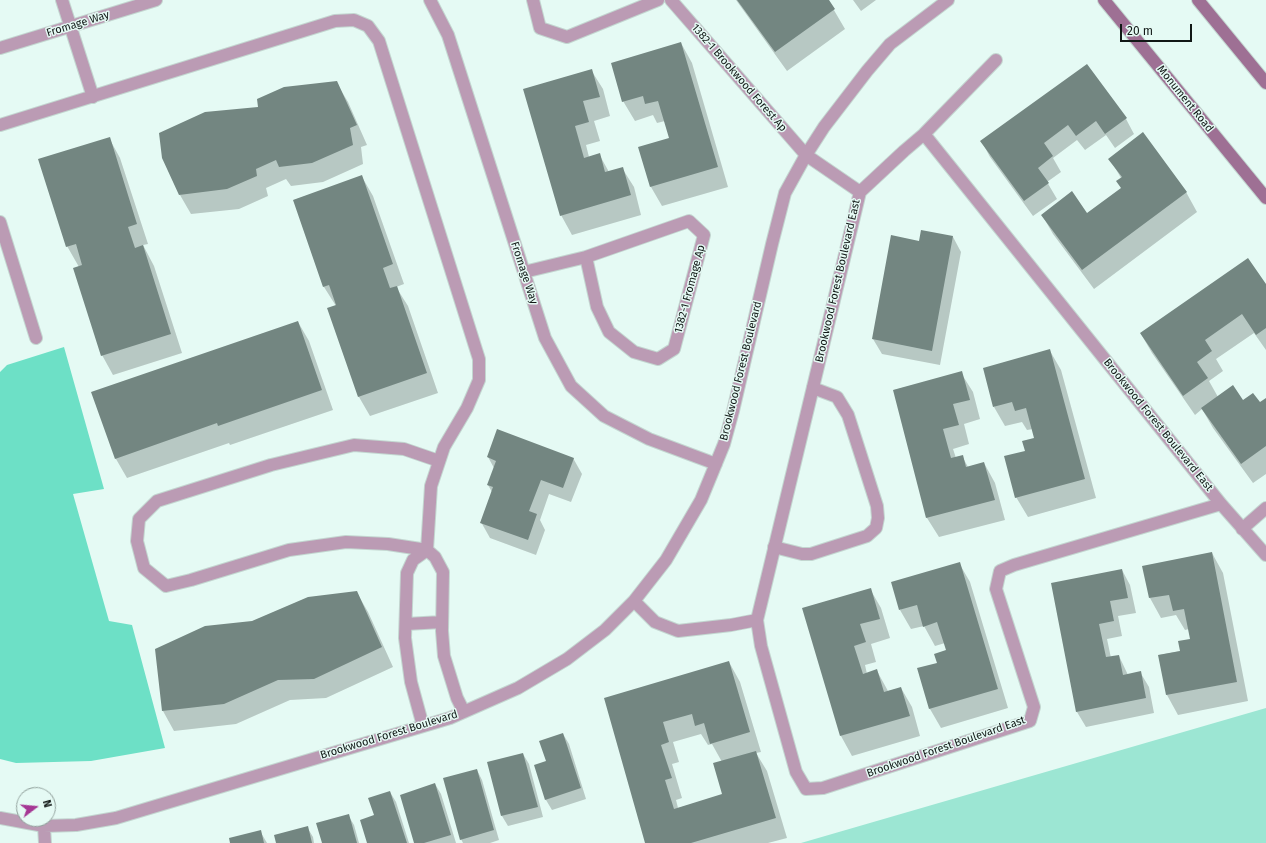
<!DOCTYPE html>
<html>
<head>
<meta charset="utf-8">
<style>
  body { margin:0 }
  #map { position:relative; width:1266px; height:843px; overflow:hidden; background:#e5faf4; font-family:"Fira Sans",sans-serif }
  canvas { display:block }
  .north { position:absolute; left:16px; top:787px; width:40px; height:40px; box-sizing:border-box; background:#e5faf4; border:1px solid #90a09b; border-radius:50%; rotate:74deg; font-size:11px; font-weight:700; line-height:16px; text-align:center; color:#111816 }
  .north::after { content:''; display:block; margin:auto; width:14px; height:18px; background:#a53794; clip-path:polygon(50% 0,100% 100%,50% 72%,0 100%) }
  .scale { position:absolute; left:1120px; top:24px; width:72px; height:18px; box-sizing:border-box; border:2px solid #111816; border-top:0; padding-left:5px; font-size:12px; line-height:14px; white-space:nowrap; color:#111816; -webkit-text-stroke:3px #e5faf4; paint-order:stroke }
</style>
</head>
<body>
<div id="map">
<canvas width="1266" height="843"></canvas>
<div class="north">N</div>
<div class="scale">20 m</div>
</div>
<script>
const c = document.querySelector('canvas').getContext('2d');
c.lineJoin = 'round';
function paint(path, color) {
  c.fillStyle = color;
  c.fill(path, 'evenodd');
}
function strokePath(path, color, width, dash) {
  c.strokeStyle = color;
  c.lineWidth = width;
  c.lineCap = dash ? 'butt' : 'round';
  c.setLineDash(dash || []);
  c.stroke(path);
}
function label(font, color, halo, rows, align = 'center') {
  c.font = font + ' "Fira Sans",sans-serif';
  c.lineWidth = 3;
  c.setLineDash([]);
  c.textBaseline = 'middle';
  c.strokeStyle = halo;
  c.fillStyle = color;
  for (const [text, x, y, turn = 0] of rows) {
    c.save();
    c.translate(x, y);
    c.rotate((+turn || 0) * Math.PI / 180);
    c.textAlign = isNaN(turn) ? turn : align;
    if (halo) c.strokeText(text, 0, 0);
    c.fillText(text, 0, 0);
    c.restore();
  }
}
paint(new Path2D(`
  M 1266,708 L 1266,843 L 801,843 Z`), '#9ce6d3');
paint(new Path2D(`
  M 64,347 L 104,489 L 73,494 L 109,621 L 132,625 L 165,748 L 91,761 L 16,763 L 0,759 L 0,372 L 7,365 Z`), '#6de0c6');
paint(new Path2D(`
  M 736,0 L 828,0 L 845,29 L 787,71 Z
  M 853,0 L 876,0 L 861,11 Z
  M 681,43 L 692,63 L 728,187 L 662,206 L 651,187 L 640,148 L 670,139 L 665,121 L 657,123 L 653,115 L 635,121 L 623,101 Z
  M 1087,65 L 1126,119 L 1134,134 L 1115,148 L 1106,135 L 1085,150 L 1077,140 L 1053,158 L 1061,172 L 1047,182 L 1057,199 L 1033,216 L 990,157 L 982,142 Z
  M 591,70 L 603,89 L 610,116 L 594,121 L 600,141 L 586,145 L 589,157 L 599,154 L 609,172 L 622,168 L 634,187 L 641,215 L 572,235 L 561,215 L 525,89 Z
  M 336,82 L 348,102 L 367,145 L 361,147 L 363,164 L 323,182 L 291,186 L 286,179 L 266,188 L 268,196 L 239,209 L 191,214 L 180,195 L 259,107 Z
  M 109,138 L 120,158 L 148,244 L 143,245 L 154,266 L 182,353 L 113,375 L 102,355 L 79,267 L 67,246 Z
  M 1110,159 L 1186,192 L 1197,212 L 1094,289 L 1053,234 L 1042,215 L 1087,214 L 1122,189 L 1121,178 Z
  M 362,177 L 373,196 L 404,284 L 396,287 L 408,306 L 438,393 L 370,416 L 359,397 L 328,309 L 336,306 L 324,287 L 294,200 Z
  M 953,237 L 961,252 L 940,365 L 882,354 L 873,339 L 919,242 Z
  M 1266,286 L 1266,350 L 1254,333 L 1216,359 L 1223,371 L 1209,381 L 1218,397 L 1260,404 L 1266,399 L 1266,474 L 1253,483 L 1213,428 L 1202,409 L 1195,415 L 1152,353 L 1141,334 Z
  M 298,322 L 309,341 L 333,410 L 230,445 L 229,443 L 127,478 L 116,459 L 93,393 Z
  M 1050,351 L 1061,370 L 1096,498 L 1028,517 L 1016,497 L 1026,451 L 1036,439 L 1033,429 L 1027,430 L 1022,422 L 1005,426 L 994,407 Z
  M 961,373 L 973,392 L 980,419 L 964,424 L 969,444 L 953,449 L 956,458 L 962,456 L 968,467 L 984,463 L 995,483 L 1005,520 L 939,537 L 927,518 L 894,390 Z
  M 488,457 L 573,458 L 582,474 L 571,502 L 549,494 L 540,520 L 545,530 L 536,555 L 490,538 L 481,522 L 492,492 L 488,485 L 494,468 Z
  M 1212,553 L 1223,573 L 1248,701 L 1178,715 L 1167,695 L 1159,655 L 1181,651 L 1191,640 L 1189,629 L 1185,630 L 1176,615 L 1161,618 L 1150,598 L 1143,567 Z
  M 959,563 L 970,582 L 1008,708 L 941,728 L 930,709 L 918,669 L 938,664 L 947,650 L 945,643 L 935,646 L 924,626 L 911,629 L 900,610 Z
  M 1122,570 L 1130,585 L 1136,613 L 1118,616 L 1122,636 L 1107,639 L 1111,658 L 1119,656 L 1128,675 L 1140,672 L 1149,687 L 1154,713 L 1086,727 L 1077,712 L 1052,584 Z
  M 870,589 L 881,608 L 890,638 L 871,644 L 876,662 L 865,665 L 867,674 L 877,671 L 888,691 L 901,688 L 912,707 L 920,736 L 852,756 L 841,736 L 804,608 Z
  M 357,593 L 368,612 L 393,667 L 326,698 L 290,700 L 236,724 L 174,731 L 163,711 L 156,649 Z
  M 729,662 L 740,682 L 761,752 L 756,753 L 767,771 L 787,838 L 768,843 L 646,843 L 605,699 ZM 701,734 L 708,745 L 712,744 L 722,762 L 724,795 L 678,808 L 676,800 L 682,798 L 672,764 L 679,762 L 673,742 Z
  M 563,734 L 569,744 L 586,799 L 552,810 L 546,800 L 535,766 L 547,762 Z
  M 523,754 L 529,764 L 543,817 L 508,826 L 502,816 Z
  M 477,770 L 482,780 L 499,840 L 490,843 L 463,843 L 461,839 Z
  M 435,784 L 441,794 L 456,843 L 415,843 Z
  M 390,792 L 396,802 L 409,843 L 368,843 Z
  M 348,815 L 354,825 L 359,843 L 323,843 Z
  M 307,827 L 313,837 L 314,843 L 277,843 Z
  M 260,831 L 267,843 L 231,843 Z`), '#0003');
paint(new Path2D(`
  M 737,0 L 829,0 L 835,9 L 775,52 Z
  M 681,42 L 718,167 L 650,187 L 638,147 L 669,138 L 658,101 L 645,104 L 643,96 L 622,102 L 611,63 Z
  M 1087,64 L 1127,118 L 1105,134 L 1096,121 L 1076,136 L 1068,125 L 1044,143 L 1053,156 L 1038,168 L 1049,183 L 1024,201 L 980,141 Z
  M 592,69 L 600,97 L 583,101 L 589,122 L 575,126 L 584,158 L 600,153 L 605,172 L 623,167 L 631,195 L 560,216 L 523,89 Z
  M 337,81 L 357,125 L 350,128 L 353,145 L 312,163 L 279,167 L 276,160 L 256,169 L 257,176 L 227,189 L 179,195 L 162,158 L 159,133 L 205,112 L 258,107 L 257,99 L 284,87 Z
  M 1143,132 L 1187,192 L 1082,270 L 1041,215 L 1072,191 L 1087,213 L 1121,188 L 1116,181 L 1122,177 L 1108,159 Z
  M 110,137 L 137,224 L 128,227 L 135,248 L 143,245 L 171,334 L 101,356 L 73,268 L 82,265 L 76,244 L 66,247 L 38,159 Z
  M 362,175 L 393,264 L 383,268 L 390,288 L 397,286 L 427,373 L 358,397 L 327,308 L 336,305 L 329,285 L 323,287 L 293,200 Z
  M 921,230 L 953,236 L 932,351 L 872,339 L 891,235 L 919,241 Z
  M 1248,258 L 1266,284 L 1266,328 L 1256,335 L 1242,314 L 1205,340 L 1212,351 L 1197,362 L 1208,378 L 1183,396 L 1140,333 Z
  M 298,321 L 322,390 L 218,426 L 217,423 L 115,459 L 91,392 Z
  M 1050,349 L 1085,479 L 1015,498 L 1004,456 L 1025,451 L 1022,441 L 1034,438 L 1026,408 L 1015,411 L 1012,402 L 993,407 L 983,368 Z
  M 962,371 L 970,400 L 953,404 L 959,425 L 943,429 L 951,458 L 963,455 L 966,467 L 984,462 L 995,500 L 926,518 L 893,390 Z
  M 1233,385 L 1243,400 L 1253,393 L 1260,402 L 1266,398 L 1266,446 L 1241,464 L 1201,408 Z
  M 497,429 L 574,458 L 563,488 L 541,480 L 529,511 L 537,514 L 528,540 L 480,523 L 493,487 L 487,485 L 496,461 L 487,457 Z
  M 1212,552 L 1237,682 L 1166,695 L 1158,655 L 1180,651 L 1178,641 L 1190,639 L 1184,609 L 1173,611 L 1169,595 L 1149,598 L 1142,566 Z
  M 960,562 L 998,689 L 929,709 L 917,668 L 937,663 L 934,654 L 946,650 L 937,622 L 923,627 L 917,605 L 899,610 L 891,582 Z
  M 1122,569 L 1128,598 L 1110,601 L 1114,621 L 1099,624 L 1106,657 L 1119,655 L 1123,675 L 1141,671 L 1146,698 L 1076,712 L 1051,583 Z
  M 871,588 L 880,619 L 860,624 L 866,642 L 854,646 L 863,674 L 877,669 L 884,692 L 901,687 L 910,716 L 840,736 L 802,608 Z
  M 357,591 L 382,647 L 314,679 L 278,680 L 224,704 L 162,711 L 155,649 L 205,626 L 252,621 L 308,597 Z
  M 729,661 L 750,732 L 710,744 L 704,723 L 695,726 L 692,714 L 663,722 L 669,742 L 661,745 L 672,778 L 665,780 L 674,809 L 722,794 L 713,763 L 756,751 L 776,818 L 691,843 L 645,843 L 604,698 Z
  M 563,733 L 581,788 L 545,800 L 534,765 L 546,761 L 539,741 Z
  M 523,753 L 538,807 L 501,816 L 487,762 Z
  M 477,769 L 494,830 L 460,840 L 443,778 Z
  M 435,783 L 451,835 L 424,843 L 414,843 L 400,795 Z
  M 390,791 L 407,843 L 367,843 L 360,820 L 374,815 L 368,798 Z
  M 349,814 L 357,843 L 322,843 L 316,823 Z
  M 308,826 L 312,843 L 276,843 L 274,835 Z
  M 261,830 L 264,843 L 230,843 L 229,838 Z`), '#738681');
const lane = new Path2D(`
  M 774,547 L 802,554 L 811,554 L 867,536 L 876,528 L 878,518 L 877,506 L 848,415 L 837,397 L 813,388`);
const street = new Path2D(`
  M 62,0 L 93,97
  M 430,0 L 448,35 L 545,338 L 571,386 L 604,416 L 649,439 L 716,464
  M 533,0 L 540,28 L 567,37 L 658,0
  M 671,0 L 806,155 L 860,192
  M 0,48 L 156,0
  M 996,60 L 924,134 L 904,151 L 860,192 L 757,620 L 761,646 L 796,772 L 806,789 L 823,788 L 1030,721 L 1034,707 L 996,589 L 1000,571 L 1014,565 L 1221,504
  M 0,125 L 335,21 L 354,20 L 368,26 L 379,41 L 479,359 L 479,380 L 467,408 L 444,447 L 431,486 L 427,550 L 413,560 L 407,573 L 405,638 L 411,682 L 423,726
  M 924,134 L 1221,504 L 1266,555
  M 0,222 L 36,338
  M 524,272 L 586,257 L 689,221 L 704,235 L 674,349 L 658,359 L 634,352 L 609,332 L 597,307 L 586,257
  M 439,461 L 404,449 L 354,445 L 271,465 L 157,501 L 139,519 L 137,541 L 144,568 L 166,586 L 191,580 L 289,550 L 346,542 L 388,544 L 427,550 L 435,557 L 443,572 L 442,631 L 444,656 L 457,698 L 464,712
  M 1242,529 L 1266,508
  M 634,601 L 655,622 L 678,631 L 731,625 L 757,620
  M 406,624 L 442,622
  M 0,818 L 44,826 L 76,825 L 116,818 L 450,718 L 518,688 L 567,659 L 605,630 L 634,601 L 666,560 L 701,500 L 724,444 L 733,411 L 772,244 L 785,193 L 806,155 L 824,127 L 867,71 L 890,44 L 948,0
  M 44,826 L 45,843`);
const secondary = new Path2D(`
  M 1104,0 L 1266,198
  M 1198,0 L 1266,83`);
strokePath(lane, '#c3d6d0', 14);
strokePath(street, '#c3d6d0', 14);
strokePath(secondary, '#c3d6d0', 14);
strokePath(lane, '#bb9bb4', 12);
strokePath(street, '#bb9bb4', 12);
strokePath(secondary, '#9e7094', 12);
label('11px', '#111816', '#e5faf4', [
  ["Fromage Way",78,24,-17],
  ["1382-1 Brookwood Forest Ap",739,78,49],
  ["Monument Road",1185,99,51],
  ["Fromage Way",524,273,72],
  ["Brookwood Forest Boulevard East",838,281,-77],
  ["1382-1 Fromage Ap",690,289,-75],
  ["Brookwood Forest Boulevard",741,371,-76],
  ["Brookwood Forest Boulevard East",1158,425,51],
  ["Brookwood Forest Boulevard",389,735,-17],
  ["Brookwood Forest Boulevard East",946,747,-19]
]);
</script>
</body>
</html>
